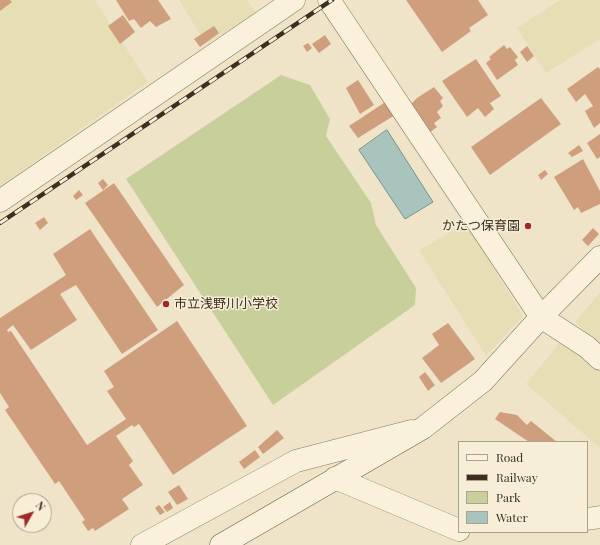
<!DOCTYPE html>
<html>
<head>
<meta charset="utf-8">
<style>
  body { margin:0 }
  #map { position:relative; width:600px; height:545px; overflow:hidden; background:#f0e4c8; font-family:"Playfair Display",serif }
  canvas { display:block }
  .legend { position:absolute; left:458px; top:441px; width:130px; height:92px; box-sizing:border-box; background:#f7eed8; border:1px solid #ada18e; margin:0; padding:5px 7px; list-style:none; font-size:12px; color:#3d2e20 }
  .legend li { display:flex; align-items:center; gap:8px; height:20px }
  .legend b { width:20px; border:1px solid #ada18e }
  .north { position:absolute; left:12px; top:493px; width:40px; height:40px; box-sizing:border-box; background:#f7eed8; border:1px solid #ada18e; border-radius:50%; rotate:51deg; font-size:11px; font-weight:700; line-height:16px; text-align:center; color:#3d2e20 }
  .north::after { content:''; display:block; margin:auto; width:14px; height:18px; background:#9e2a2b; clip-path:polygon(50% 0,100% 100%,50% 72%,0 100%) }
</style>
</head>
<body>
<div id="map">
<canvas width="600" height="545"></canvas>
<ul class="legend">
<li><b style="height:5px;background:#faf1dc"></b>Road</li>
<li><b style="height:5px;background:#3d2e20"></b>Railway</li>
<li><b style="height:11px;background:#c9cf9b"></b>Park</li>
<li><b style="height:11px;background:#a9c4bc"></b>Water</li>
</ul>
<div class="north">N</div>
</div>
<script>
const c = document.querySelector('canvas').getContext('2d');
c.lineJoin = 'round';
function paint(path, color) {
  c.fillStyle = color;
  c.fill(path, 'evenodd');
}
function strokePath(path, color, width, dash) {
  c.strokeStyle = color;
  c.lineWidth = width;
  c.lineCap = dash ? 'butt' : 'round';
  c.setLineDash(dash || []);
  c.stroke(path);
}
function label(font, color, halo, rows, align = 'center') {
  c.font = font + ' "Playfair Display","Noto Sans JP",serif';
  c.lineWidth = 3;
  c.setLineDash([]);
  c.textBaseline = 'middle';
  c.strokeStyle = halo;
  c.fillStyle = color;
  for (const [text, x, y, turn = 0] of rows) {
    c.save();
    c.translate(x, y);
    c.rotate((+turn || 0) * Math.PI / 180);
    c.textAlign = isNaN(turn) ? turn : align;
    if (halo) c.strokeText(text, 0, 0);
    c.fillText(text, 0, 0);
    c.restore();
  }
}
paint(new Path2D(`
  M 0,0 L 95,0 L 148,82 L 0,186 Z
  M 179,0 L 247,0 L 256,13 L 206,44 Z
  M 560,0 L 600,0 L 600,39 L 546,73 L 517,28 Z
  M 466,223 L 523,316 L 486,356 L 419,250 Z
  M 600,293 L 600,346 L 575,322 Z
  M 561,341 L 568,343 L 600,371 L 600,448 L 526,384 Z`), '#e6deb5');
paint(new Path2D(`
  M 281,75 L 310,85 L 330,119 L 326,136 L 371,203 L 376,225 L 416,288 L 415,305 L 273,405 L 126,179 Z`), '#c9cf9b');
const water = new Path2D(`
  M 387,130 L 433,202 L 405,219 L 359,150 Z`);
paint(water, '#a9c4bc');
strokePath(water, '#6f938a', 1);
paint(new Path2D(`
  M 0,0 L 10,0 L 12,2 L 0,11 Z
  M 116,0 L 158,0 L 171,19 L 156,27 L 150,21 L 141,28 L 134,19 L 129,21 Z
  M 406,0 L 478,0 L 488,15 L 469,28 L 471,31 L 442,52 Z
  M 123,15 L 135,32 L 120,44 L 108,26 Z
  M 214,26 L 219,33 L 200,47 L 194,39 Z
  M 325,35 L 331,44 L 319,53 L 312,44 Z
  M 308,43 L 312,48 L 307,52 L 303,46 Z
  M 504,45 L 507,49 L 510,47 L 518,57 L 515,60 L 518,65 L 497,80 L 486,63 L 491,59 L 489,57 Z
  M 527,46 L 534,56 L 527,62 L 520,52 Z
  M 476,59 L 501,96 L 490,103 L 494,109 L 485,117 L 478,108 L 467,117 L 442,81 Z
  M 598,67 L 600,69 L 600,123 L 594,128 L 585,111 L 593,106 L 585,94 L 576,102 L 567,89 Z
  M 358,80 L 374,105 L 360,114 L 346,88 Z
  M 434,87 L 443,98 L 440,101 L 443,106 L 437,112 L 441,118 L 434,123 L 437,127 L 429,133 L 409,106 L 417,98 Z
  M 541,98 L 561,124 L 490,175 L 471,147 Z
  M 387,101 L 395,115 L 358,138 L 349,126 Z
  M 600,134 L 600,157 L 597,159 L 587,143 Z
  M 579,145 L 583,151 L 572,157 L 568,153 Z
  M 583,159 L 600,191 L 600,204 L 581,213 L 578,207 L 574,210 L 554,177 Z
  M 545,170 L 548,174 L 541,180 L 538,175 Z
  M 103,179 L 108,185 L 103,190 L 98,183 Z
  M 114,183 L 184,285 L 157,307 L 85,203 Z
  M 79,190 L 83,195 L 76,200 L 73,196 Z
  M 44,217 L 48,223 L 40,230 L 35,223 Z
  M 593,228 L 599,234 L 588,246 L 582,240 Z
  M 90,229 L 158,330 L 122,354 L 76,285 L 60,294 L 77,320 L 31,350 L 13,325 L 7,330 L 8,332 L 11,331 L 87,445 L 126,419 L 107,391 L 114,387 L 104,371 L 177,321 L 247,426 L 173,475 L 139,424 L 134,427 L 132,425 L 116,436 L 133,461 L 129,465 L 143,485 L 122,499 L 129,509 L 95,531 L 93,528 L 88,531 L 82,522 L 85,520 L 59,481 L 55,484 L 5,410 L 9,407 L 0,393 L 0,318 L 66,275 L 53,254 Z
  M 448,323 L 475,359 L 441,383 L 422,358 L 439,345 L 432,334 Z
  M 425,372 L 435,385 L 428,391 L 419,377 Z
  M 500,412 L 517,415 L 527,425 L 531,421 L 557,442 L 529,442 L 495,419 Z
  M 277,430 L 284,438 L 263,454 L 258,447 Z
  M 255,450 L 260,457 L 244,469 L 239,462 Z
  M 179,485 L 188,499 L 177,505 L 168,492 Z
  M 170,502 L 173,508 L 167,512 L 163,507 Z
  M 159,505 L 165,512 L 160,515 L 155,508 Z`), '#cf9f7d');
const street = new Path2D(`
  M 329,0 L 541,317 L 587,347 L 600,359
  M 0,201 L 294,0
  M 335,478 L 459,530
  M 587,519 L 600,517
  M 142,545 L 296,461 L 412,431`);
const secondary = new Path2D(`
  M 221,545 L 423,428 L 483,381 L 541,317 L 600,257`);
strokePath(street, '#8d765c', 23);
strokePath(secondary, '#6f573f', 23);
strokePath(street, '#faf1dc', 22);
strokePath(secondary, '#faf1dc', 22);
const rail = new Path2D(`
  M 0,223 L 332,0`);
strokePath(rail, '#3d2e20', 4.5);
strokePath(rail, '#f7eed8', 3, [9]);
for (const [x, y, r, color] of [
  [528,226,4,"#9e2a2b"],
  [166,304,4,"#9e2a2b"]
]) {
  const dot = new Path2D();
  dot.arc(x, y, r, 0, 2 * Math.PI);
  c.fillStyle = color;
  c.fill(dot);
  strokePath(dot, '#f7eed8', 1.5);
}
label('13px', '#3d2e20', '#f7eed8', [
  ["かたつ保育園",520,226],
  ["市立浅野川小学校",174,304,"left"]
], 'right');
</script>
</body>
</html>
